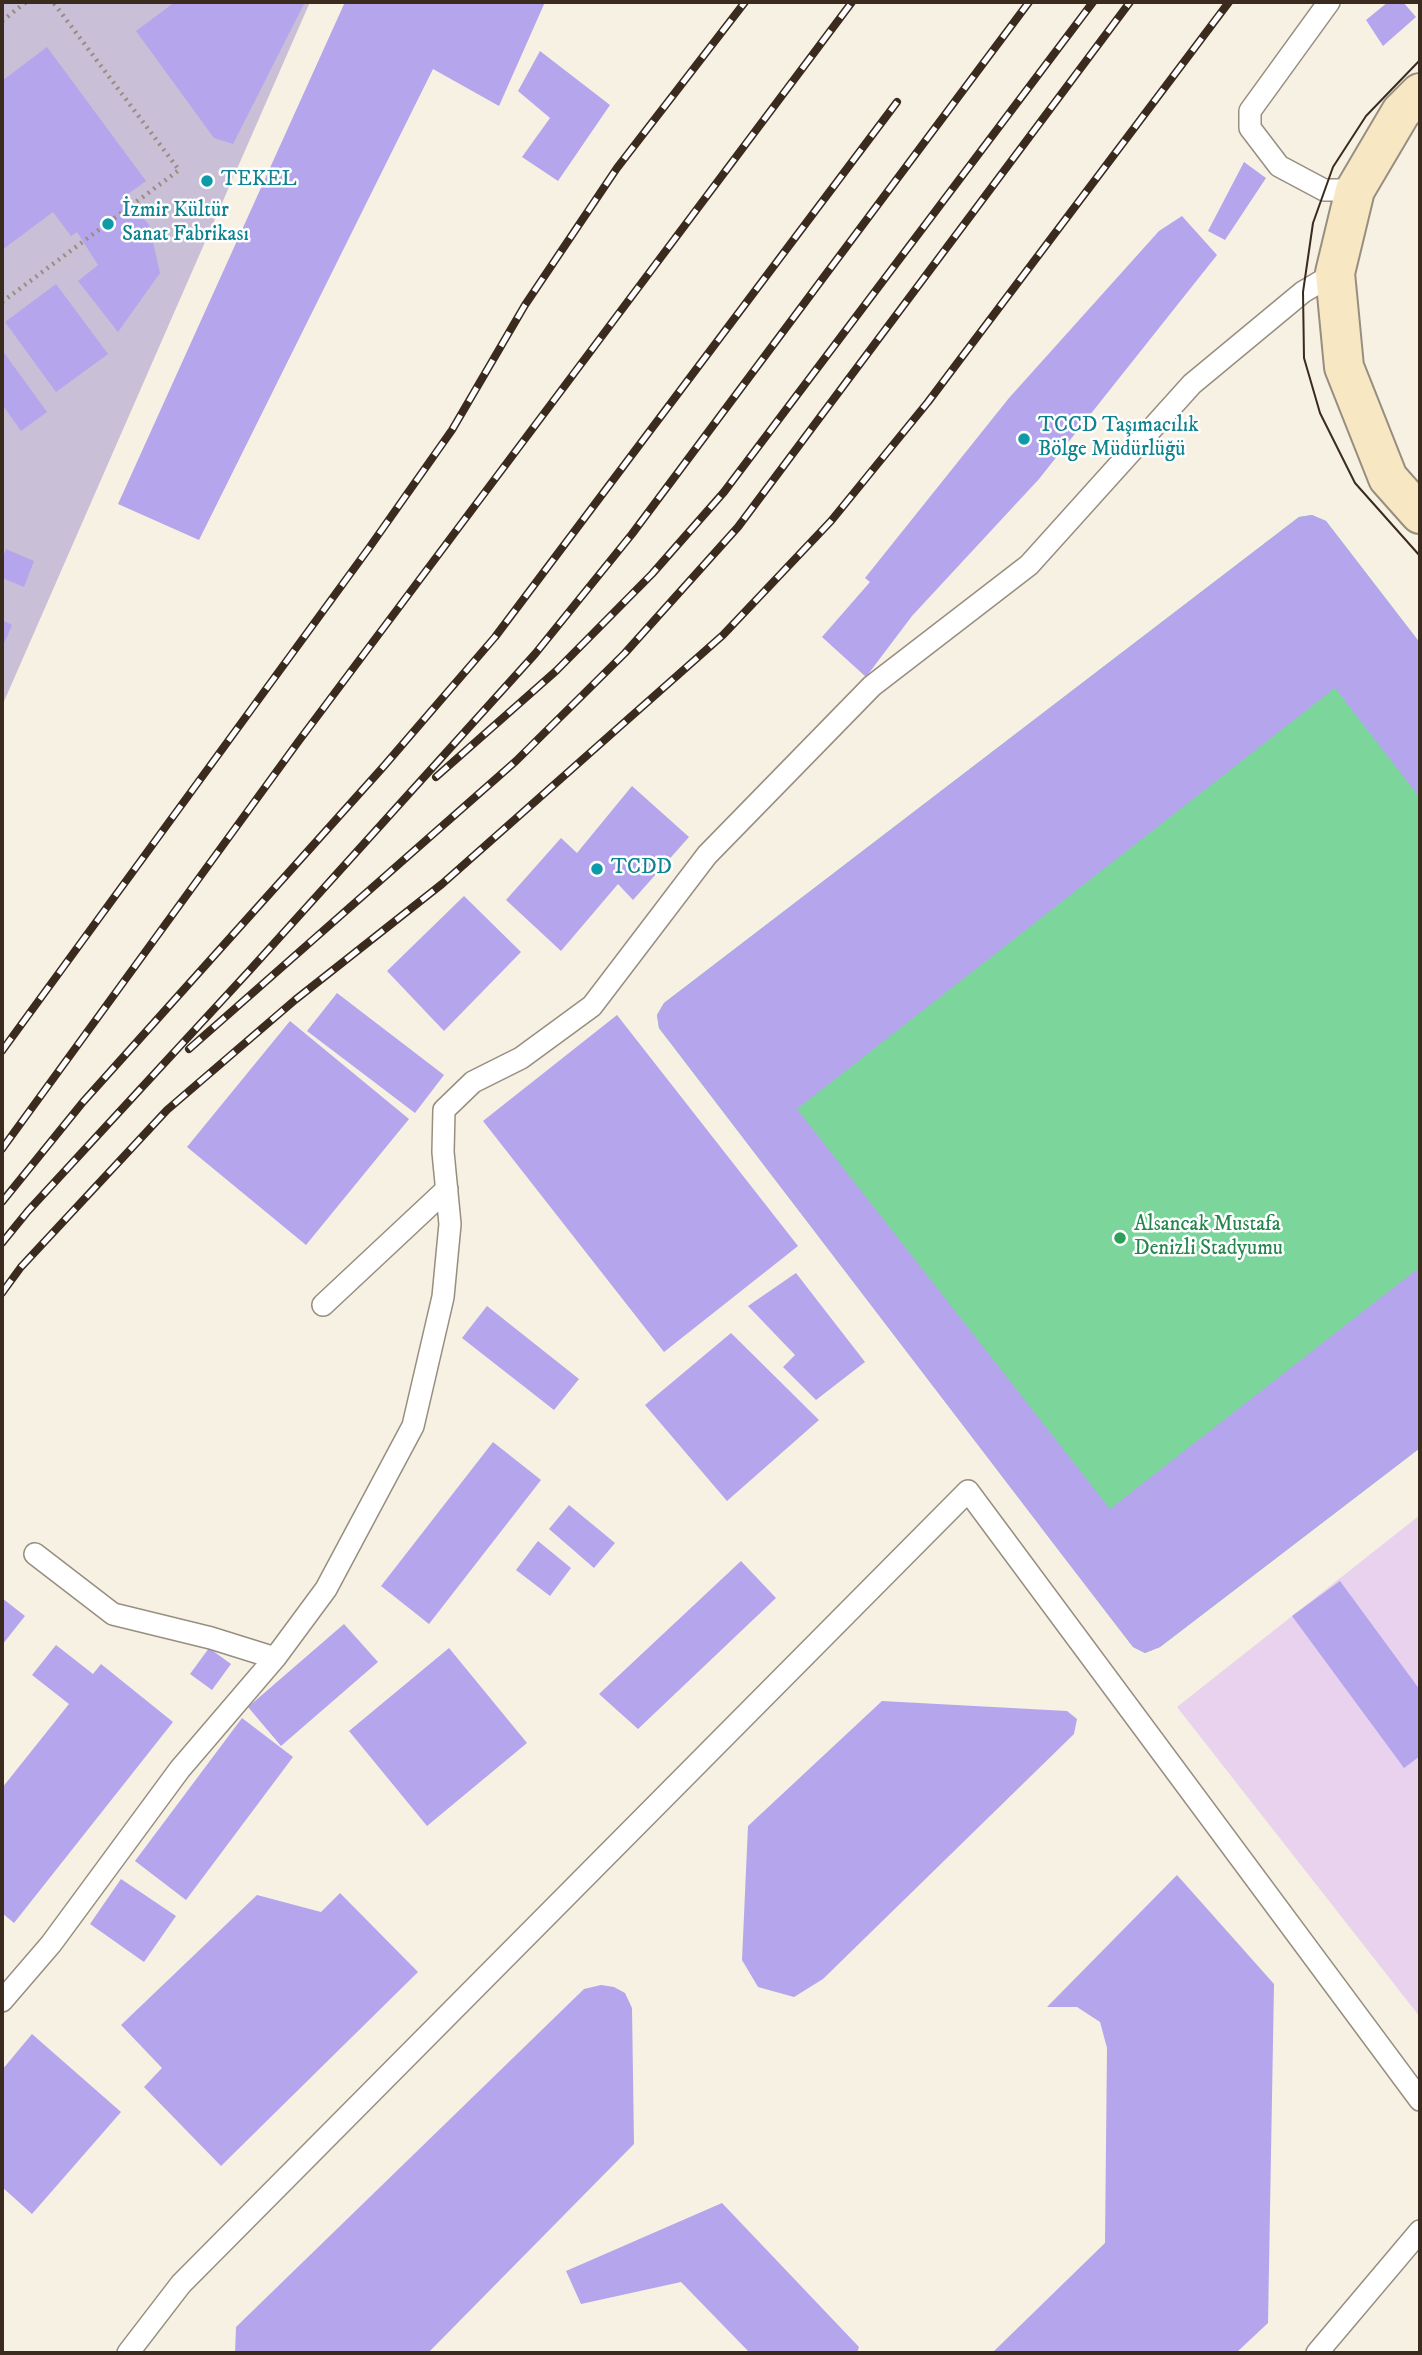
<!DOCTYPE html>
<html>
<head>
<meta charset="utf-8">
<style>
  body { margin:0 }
  #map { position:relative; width:1422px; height:2355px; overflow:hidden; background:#f6f1e2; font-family:"IM FELL DW Pica",serif }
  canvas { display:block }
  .frame { position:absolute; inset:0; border:4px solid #3b2a1e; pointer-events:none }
</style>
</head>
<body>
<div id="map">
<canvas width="1422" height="2355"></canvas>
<div class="frame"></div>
</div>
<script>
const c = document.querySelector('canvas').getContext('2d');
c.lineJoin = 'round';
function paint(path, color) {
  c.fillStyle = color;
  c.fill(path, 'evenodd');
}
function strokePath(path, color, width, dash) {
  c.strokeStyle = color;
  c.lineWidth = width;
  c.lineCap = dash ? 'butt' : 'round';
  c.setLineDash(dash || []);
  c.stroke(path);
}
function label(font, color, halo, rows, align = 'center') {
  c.font = font + ' "IM FELL DW Pica",serif';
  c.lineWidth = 5;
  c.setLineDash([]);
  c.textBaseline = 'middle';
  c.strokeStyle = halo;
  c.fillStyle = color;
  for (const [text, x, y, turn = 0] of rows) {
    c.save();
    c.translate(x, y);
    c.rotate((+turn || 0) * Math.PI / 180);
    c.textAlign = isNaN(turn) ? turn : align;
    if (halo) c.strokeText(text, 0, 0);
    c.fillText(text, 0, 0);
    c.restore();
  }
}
paint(new Path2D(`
  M 1420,1515 L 1420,2017 L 1177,1707 Z`), '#e9d2ed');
paint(new Path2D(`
  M 2,2 L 310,2 L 2,706 Z`), '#c9bfd7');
paint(new Path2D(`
  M 1312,515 L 1326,521 L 1420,643 L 1420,1448 L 1160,1647 L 1145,1653 L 1133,1647 L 659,1028 L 657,1015 L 664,1003 L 1299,517 Z`), '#7cd69c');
paint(new Path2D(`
  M 175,2 L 305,2 L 233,144 L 214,138 L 136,31 Z
  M 345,2 L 545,2 L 499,106 L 433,69 L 199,540 L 118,504 Z
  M 1388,2 L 1403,2 L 1416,17 L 1383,46 L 1366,20 Z
  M 47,47 L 146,181 L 125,196 L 149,225 L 160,273 L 118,332 L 78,281 L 98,265 L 77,232 L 71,236 L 53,212 L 2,250 L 2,81 Z
  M 540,51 L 610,105 L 558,181 L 522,157 L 550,118 L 518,91 Z
  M 1244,162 L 1266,178 L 1225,240 L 1208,231 Z
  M 1182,216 L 1217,255 L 1039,479 L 912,616 L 866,677 L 822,637 L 870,582 L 865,578 L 1009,398 L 1159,231 Z
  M 56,284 L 108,354 L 56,392 L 5,322 Z
  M 2,350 L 47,412 L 21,431 L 2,404 Z
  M 1312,515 L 1326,521 L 1420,643 L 1420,798 L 1335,688 L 797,1109 L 1110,1509 L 1420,1267 L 1420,1448 L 1160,1647 L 1145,1653 L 1133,1647 L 1059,1551 L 659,1028 L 657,1015 L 664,1003 L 1299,517 Z
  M 6,549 L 34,561 L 24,587 L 2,578 L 2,560 Z
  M 2,620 L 12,625 L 2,648 Z
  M 632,786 L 689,837 L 633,900 L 618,884 L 561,951 L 506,900 L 561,838 L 577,853 Z
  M 464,896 L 521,952 L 444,1031 L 387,971 Z
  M 337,993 L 444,1075 L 415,1113 L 307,1031 Z
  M 617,1015 L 798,1246 L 664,1352 L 483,1121 Z
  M 290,1021 L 409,1119 L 306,1245 L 187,1147 Z
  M 796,1273 L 865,1362 L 816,1400 L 783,1367 L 795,1355 L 748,1306 Z
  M 487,1306 L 579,1379 L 554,1410 L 462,1338 Z
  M 731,1333 L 819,1420 L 727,1501 L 645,1405 Z
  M 493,1442 L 541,1480 L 429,1624 L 381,1586 Z
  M 569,1505 L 615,1543 L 594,1568 L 549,1529 Z
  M 538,1541 L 571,1568 L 550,1596 L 516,1570 Z
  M 741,1561 L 776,1598 L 638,1729 L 599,1694 Z
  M 1340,1581 L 1420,1690 L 1420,1756 L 1404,1768 L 1292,1616 Z
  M 2,1598 L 25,1616 L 2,1645 Z
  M 344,1624 L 378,1662 L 281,1746 L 248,1707 Z
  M 56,1645 L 93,1674 L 101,1664 L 173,1722 L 14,1923 L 2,1913 L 2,1788 L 69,1704 L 32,1675 Z
  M 209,1648 L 231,1664 L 212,1690 L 190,1674 Z
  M 449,1648 L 527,1743 L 427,1826 L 349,1731 Z
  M 882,1701 L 1067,1711 L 1077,1719 L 1074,1734 L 823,1979 L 794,1997 L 758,1987 L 742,1960 L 748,1826 Z
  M 242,1718 L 293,1757 L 186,1900 L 135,1861 Z
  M 1177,1875 L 1274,1984 L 1268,2323 L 1236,2353 L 992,2353 L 1105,2243 L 1107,2048 L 1100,2022 L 1077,2007 L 1047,2007 Z
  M 121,1879 L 176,1916 L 144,1962 L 90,1924 Z
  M 340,1893 L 418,1972 L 221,2166 L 144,2087 L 162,2068 L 121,2025 L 257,1895 L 321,1912 Z
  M 601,1985 L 614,1987 L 625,1993 L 632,2008 L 634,2144 L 428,2353 L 235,2353 L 236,2327 L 584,1989 Z
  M 32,2034 L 121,2112 L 32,2214 L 2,2187 L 2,2070 Z
  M 722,2203 L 859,2347 L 857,2353 L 750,2353 L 681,2282 L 581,2304 L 566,2271 Z`), '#b5a5ed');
const lane = new Path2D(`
  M 1329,2 L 1250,111 L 1250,128 L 1279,166 L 1324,190 L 1355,190
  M 323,1305 L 447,1189
  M 35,1554 L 113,1614 L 211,1638 L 275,1658 L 326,1589 L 413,1426 L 443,1297 L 450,1224 L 443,1152 L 444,1110 L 473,1082 L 521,1058 L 592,1006 L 707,855 L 872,686 L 1029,565 L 1192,384 L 1303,292 L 1335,273
  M 2,2001 L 51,1944 L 180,1769 L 275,1658
  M 128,2353 L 181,2284 L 968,1491 L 1420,2100
  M 1317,2353 L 1420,2231`);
const secondary = new Path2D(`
  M 1420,93 L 1401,112 L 1355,190 L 1335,273 L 1344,367 L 1388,478 L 1420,514`);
strokePath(lane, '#988e80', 24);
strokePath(secondary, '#988e80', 42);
strokePath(new Path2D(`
  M 2,21 L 26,2
  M 2,302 L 179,170 L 53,2`), '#988e80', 4.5, [2, 5]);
strokePath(lane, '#fff', 21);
strokePath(secondary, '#f7e8c3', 38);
strokePath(new Path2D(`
  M 1420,60 L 1366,116 L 1333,167 L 1313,223 L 1303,292 L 1304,358 L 1320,413 L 1355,483 L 1420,556`), '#3b2a1e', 2);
const rail = new Path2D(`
  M 436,777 L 556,671 L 652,574 L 724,492 L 1093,2
  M 189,1049 L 516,761 L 625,653 L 738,527 L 1130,2
  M 2,1051 L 369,548 L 452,430 L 525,305 L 617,168 L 745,2
  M 2,1149 L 298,742 L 852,2
  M 2,1202 L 83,1102 L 384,766 L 495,637 L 897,102
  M 2,1243 L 28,1211 L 250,970 L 535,654 L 632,534 L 1029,2
  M 2,1293 L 21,1267 L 167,1110 L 295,1000 L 442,884 L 723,635 L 831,521 L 928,402 L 1229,2`);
strokePath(rail, '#3b2a1e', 8);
strokePath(rail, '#fff', 5, [16]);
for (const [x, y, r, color] of [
  [207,181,7,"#0f9aa8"],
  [108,224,7,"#0f9aa8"],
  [1024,439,7,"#0f9aa8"],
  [597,869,7,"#0f9aa8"],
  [1120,1238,7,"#2e9e5b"]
]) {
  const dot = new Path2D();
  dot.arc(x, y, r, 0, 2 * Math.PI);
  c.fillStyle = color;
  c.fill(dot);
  strokePath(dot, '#fff', 2.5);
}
label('21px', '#0d838f', '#fff', [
  ["TEKEL",221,181],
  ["İzmir Kültür",122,212],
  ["Sanat Fabrikası",122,236],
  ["TCCD Taşımacılık",1038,427],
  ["Bölge Müdürlüğü",1038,451],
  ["TCDD",611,869]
], 'left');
label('21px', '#27864d', '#fff', [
  ["Alsancak Mustafa",1134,1226],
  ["Denizli Stadyumu",1134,1250]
], 'left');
</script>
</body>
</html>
